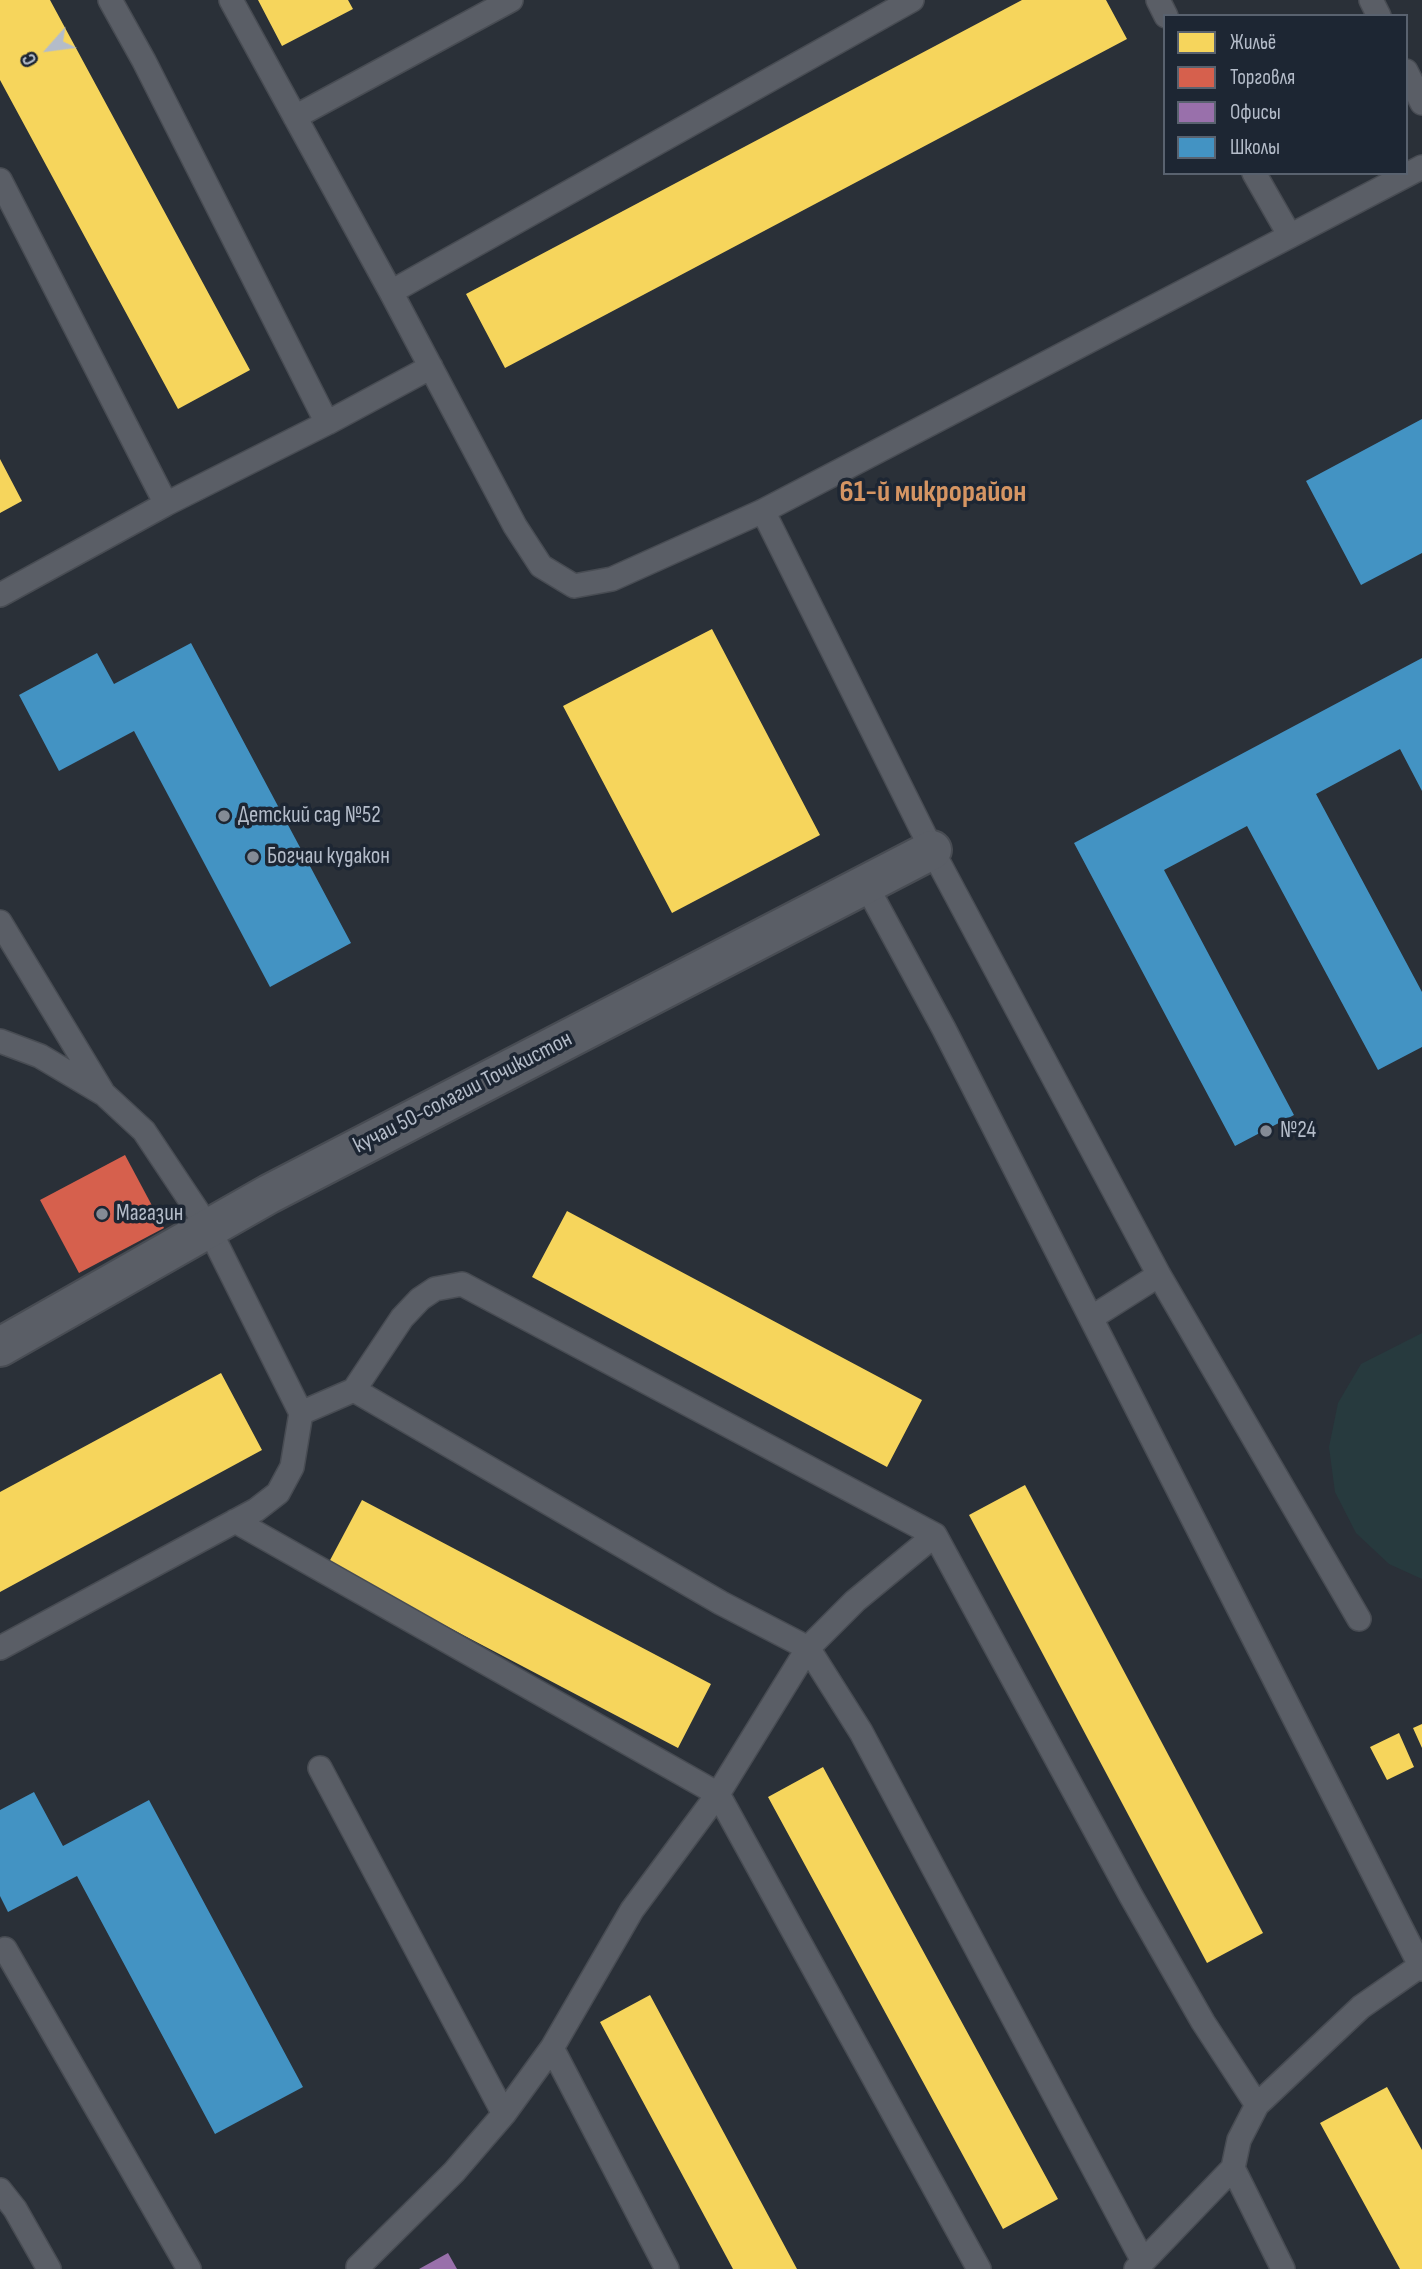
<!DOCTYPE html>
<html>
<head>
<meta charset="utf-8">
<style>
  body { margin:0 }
  #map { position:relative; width:1422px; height:2269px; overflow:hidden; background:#2a3038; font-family:"Sofia Sans Condensed",sans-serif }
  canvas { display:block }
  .legend { position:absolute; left:1163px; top:14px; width:245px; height:161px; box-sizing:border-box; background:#1d2633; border:2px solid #59626f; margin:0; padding:9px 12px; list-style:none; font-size:21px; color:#b4bcc9 }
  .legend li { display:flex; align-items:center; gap:14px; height:35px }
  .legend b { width:35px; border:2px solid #59626f }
  .north { position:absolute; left:14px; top:14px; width:70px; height:70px; -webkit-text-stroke:5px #1d2633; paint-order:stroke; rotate:242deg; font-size:19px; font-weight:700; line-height:28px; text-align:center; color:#b4bcc9 }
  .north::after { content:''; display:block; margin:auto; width:24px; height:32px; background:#b4bcc9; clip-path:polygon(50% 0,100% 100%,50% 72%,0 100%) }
</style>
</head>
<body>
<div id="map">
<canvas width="1422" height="2269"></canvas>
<ul class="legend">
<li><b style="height:19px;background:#f6d55c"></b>Жильё</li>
<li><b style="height:19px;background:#d6604d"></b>Торговля</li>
<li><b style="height:19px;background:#9970ab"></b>Офисы</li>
<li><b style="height:19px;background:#4393c3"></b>Школы</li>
</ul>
<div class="north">С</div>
</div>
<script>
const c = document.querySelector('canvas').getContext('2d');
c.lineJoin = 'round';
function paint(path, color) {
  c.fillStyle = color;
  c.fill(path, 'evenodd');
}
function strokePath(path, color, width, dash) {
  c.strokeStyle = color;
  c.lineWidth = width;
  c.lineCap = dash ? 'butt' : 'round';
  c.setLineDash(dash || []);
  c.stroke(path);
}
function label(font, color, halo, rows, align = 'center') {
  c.font = font + ' "Sofia Sans Condensed",sans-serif';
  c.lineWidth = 7;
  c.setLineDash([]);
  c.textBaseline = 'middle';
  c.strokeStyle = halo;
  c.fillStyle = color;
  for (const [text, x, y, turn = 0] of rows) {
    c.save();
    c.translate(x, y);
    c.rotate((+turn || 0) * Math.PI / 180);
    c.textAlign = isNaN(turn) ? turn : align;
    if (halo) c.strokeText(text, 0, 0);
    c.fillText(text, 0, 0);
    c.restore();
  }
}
paint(new Path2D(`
  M 1422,1333 L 1422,1579 L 1389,1564 L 1356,1533 L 1335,1492 L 1329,1447 L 1338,1403 L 1361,1364 Z`), '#273a3e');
paint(new Path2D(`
  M 0,0 L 50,0 L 250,370 L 178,409 L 0,80 Z
  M 258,0 L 348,0 L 353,9 L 282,46 Z
  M 1022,0 L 1106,0 L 1127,39 L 505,368 L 466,294 Z
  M 0,459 L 22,501 L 0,513 Z
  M 712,629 L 820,835 L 672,913 L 563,706 Z
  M 567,1211 L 922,1400 L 887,1467 L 532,1277 Z
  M 221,1373 L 262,1450 L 0,1592 L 0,1492 Z
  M 1025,1485 L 1263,1933 L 1207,1963 L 969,1515 Z
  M 362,1500 L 711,1684 L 678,1748 L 328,1564 Z
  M 1422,1724 L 1422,1748 L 1413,1728 Z
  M 1399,1733 L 1414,1767 L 1387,1780 L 1370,1747 Z
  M 823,1767 L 1058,2199 L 1003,2229 L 768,1797 Z
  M 650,1995 L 797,2269 L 733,2269 L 600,2022 Z
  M 1387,2087 L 1422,2150 L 1422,2269 L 1400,2269 L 1320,2123 Z`), '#f6d55c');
paint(new Path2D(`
  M 125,1155 L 164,1228 L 79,1273 L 40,1200 Z`), '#d6604d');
paint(new Path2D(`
  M 448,2253 L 457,2269 L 419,2269 Z`), '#9970ab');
paint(new Path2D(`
  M 1422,419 L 1422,553 L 1361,585 L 1306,481 Z
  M 191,643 L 351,943 L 270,987 L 134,731 L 59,771 L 19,695 L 97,653 L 114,684 Z
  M 1422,658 L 1422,791 L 1400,749 L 1316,794 L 1422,992 L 1422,1047 L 1378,1070 L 1247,826 L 1164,870 L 1294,1115 L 1235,1146 L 1074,843 Z
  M 34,1792 L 63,1846 L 149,1800 L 303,2087 L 215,2134 L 77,1876 L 8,1912 L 0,1896 L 0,1810 Z`), '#4393c3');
const lane = new Path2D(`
  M 110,0 L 144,61 L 327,423
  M 231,0 L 391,292 L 515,526 L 541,566 L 574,586 L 612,579 L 763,511 L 1422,167
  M 1158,0 L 1166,16
  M 1371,0 L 1379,16
  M 1406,71 L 1422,103
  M 295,117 L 511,0
  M 1254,173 L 1290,236
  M 0,180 L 166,504
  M 391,292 L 912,0
  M 763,511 L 932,850 L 1159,1275 L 1359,1619
  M 0,595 L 166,504 L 327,423 L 431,367
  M 866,885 L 944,1029 L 1422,1969
  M 0,922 L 102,1091
  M 0,1041 L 40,1056 L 104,1094 L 144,1131 L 208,1227 L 301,1413
  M 1091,1318 L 1159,1275
  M 354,1390 L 721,1603 L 808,1648 L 861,1732 L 1143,2261
  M 235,1521 L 718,1794 L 979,2269
  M 0,1648 L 256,1510 L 278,1493 L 292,1467 L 301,1413 L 354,1390 L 402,1318 L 420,1299 L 435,1289 L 462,1284 L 935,1535 L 1131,1896 L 1203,2022 L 1257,2105
  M 320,1768 L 504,2114
  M 5,1949 L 189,2269
  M 1233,2168 L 1239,2140 L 1257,2105 L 1361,2007 L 1420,1966
  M 0,2190 L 15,2209 L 49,2269
  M 358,2267 L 454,2172 L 504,2114 L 552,2048
  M 667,2269 L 552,2048 L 632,1910 L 718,1794 L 808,1648 L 855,1601 L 935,1535
  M 1136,2269 L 1233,2168 L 1283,2269`);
const street = new Path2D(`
  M 0,1347 L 269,1194 L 932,850`);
strokePath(lane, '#484c53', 26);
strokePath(street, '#484c53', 42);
strokePath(lane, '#5a5e66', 23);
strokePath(street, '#5a5e66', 38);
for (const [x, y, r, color] of [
  [224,816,7,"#848b96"],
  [253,857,7,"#848b96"],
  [1266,1131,7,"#848b96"],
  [102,1214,7,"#848b96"]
]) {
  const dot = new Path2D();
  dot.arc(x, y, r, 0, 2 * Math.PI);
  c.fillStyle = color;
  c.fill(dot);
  strokePath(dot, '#1d2633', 2.5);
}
label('23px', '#b4bcc9', '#1d2633', [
  ["Детский сад №52",238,816],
  ["Богчаи кудакон",267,857],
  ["№24",1280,1131],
  ["Магазин",116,1214]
], 'left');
label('23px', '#b4bcc9', '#1d2633', [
  ["кучаи 50-солагии Точикистон",463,1093,-27]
]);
label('bold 30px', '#d59563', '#1d2633', [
  ["61-й микрорайон",933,493]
]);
</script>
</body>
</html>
